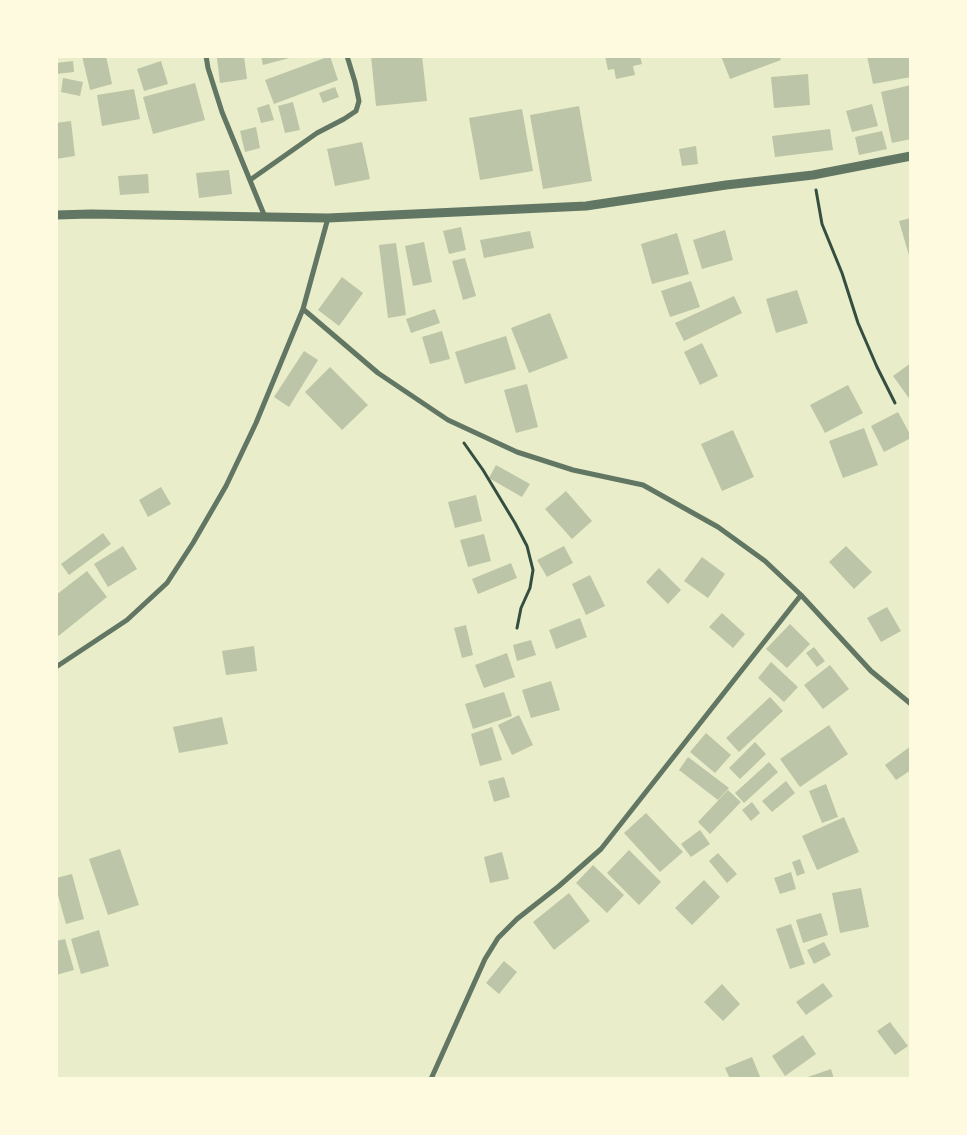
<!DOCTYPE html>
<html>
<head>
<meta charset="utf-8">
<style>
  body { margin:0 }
  #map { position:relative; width:967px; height:1135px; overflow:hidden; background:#e9edc9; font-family:Helvetica,sans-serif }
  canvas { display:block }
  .frame { position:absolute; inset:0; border:58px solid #fefae0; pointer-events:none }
</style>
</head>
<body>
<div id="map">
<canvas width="967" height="1135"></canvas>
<div class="frame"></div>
</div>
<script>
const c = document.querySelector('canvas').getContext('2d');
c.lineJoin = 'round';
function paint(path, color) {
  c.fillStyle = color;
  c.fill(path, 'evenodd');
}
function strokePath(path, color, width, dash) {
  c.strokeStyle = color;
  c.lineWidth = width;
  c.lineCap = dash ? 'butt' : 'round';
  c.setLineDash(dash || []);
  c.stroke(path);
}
paint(new Path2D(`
  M 82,56 L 106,56 L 112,84 L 90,90 Z
  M 232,56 L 244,56 L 247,79 L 220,83 L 217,58 Z
  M 261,56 L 293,56 L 293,57 L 263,65 Z
  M 330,56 L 338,80 L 274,104 L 265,80 Z
  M 371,56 L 422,56 L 427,101 L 376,106 Z
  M 605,56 L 640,56 L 642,64 L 633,66 L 635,75 L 616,79 L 614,69 L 608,70 Z
  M 721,56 L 779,56 L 781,60 L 730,79 Z
  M 867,56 L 911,56 L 911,77 L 873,84 Z
  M 73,61 L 74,72 L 56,74 L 56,63 Z
  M 161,61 L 168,84 L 144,91 L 137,69 Z
  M 808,74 L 810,105 L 774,108 L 771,77 Z
  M 63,78 L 83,82 L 80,96 L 61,92 Z
  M 195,83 L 205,120 L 153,134 L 143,97 Z
  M 911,85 L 911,139 L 892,143 L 881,92 Z
  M 335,87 L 339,97 L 323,103 L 319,93 Z
  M 134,89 L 140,119 L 102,126 L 97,95 Z
  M 293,102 L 300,130 L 285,133 L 278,106 Z
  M 269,104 L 274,120 L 261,123 L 257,108 Z
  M 872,104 L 878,126 L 852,132 L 846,111 Z
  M 579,106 L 592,181 L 543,189 L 530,115 Z
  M 522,109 L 533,171 L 480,180 L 469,118 Z
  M 71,121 L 75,156 L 56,159 L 56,123 Z
  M 256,127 L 260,148 L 245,152 L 240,131 Z
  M 830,129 L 833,150 L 775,157 L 772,136 Z
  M 882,131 L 887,149 L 859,155 L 855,137 Z
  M 362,142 L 370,179 L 335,186 L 327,149 Z
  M 696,146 L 698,164 L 682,166 L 679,149 Z
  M 229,170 L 232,194 L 199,198 L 196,173 Z
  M 148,174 L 149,193 L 120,195 L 118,176 Z
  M 911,218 L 911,259 L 910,259 L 899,221 Z
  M 461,227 L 466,250 L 449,254 L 443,231 Z
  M 725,230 L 733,260 L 702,269 L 693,240 Z
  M 530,231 L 534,248 L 484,258 L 480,240 Z
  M 677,233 L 689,274 L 652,284 L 641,244 Z
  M 424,242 L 432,282 L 413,286 L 405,246 Z
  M 396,243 L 406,315 L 388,318 L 379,245 Z
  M 465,258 L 476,296 L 463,300 L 452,261 Z
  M 342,277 L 363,293 L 339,326 L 318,310 Z
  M 691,281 L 700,307 L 670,317 L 661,291 Z
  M 797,290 L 808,323 L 776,333 L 766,299 Z
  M 734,296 L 742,313 L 684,341 L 675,323 Z
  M 435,309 L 440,323 L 411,333 L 406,319 Z
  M 550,313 L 568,358 L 529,373 L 511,328 Z
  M 442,331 L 450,359 L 430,364 L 422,337 Z
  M 506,336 L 516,369 L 465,384 L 455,352 Z
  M 702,343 L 718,376 L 700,385 L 684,352 Z
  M 304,351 L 318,360 L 289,407 L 274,397 Z
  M 911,363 L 911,401 L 893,376 Z
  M 330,367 L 368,405 L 342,430 L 305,392 Z
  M 527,384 L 538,427 L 516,433 L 504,390 Z
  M 848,385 L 863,413 L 825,433 L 810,405 Z
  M 898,412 L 911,436 L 911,438 L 884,452 L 871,426 Z
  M 864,428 L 878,465 L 843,478 L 829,441 Z
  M 733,430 L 754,477 L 722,491 L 701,444 Z
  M 496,465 L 530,484 L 522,497 L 489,478 Z
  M 161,487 L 171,504 L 148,517 L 139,500 Z
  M 566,491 L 592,521 L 572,539 L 545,509 Z
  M 476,495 L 482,521 L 455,528 L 448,502 Z
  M 103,533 L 111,544 L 69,575 L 61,564 Z
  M 484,534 L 491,561 L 468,567 L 460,540 Z
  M 123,546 L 137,569 L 108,587 L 94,564 Z
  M 564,546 L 573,563 L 547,577 L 537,560 Z
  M 846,546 L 872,572 L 854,589 L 829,562 Z
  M 702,557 L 725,574 L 708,598 L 684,581 Z
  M 511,563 L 517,578 L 478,594 L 472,579 Z
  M 659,568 L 681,590 L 668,604 L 646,582 Z
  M 87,571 L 107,597 L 56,638 L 56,595 Z
  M 590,575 L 605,606 L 586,615 L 572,584 Z
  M 887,607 L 901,631 L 881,642 L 867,618 Z
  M 722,613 L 745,634 L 733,648 L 709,627 Z
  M 580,618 L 587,637 L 556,649 L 549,630 Z
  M 790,624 L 810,644 L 787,668 L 766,649 Z
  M 466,625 L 473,655 L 462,658 L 454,628 Z
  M 531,640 L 536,655 L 517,661 L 513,645 Z
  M 254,646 L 257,671 L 226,675 L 222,651 Z
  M 814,647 L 825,661 L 817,667 L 806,653 Z
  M 507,653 L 515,677 L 484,688 L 475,665 Z
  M 771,662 L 798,687 L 784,702 L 758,678 Z
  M 830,665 L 849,689 L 823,709 L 804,685 Z
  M 551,681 L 560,710 L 531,718 L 522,690 Z
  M 504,692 L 512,716 L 473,729 L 465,704 Z
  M 770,697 L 783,711 L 739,752 L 726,738 Z
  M 519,715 L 533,745 L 512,755 L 498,725 Z
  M 222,717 L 228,744 L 179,753 L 173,727 Z
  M 829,725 L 848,754 L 800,787 L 780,759 Z
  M 492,727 L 502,760 L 480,766 L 471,734 Z
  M 706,733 L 731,755 L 715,773 L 690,752 Z
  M 755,742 L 766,754 L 740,779 L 729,768 Z
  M 911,746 L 911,770 L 896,780 L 885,765 Z
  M 688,757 L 729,788 L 718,800 L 679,770 Z
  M 769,762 L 778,772 L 744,803 L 735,793 Z
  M 504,777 L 510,797 L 494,802 L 488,781 Z
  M 786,781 L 795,793 L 772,812 L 762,801 Z
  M 826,784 L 838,817 L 822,823 L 809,791 Z
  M 728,790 L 741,802 L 710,834 L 698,822 Z
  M 752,802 L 760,813 L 751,821 L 742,810 Z
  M 646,813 L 683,852 L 660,872 L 624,833 Z
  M 844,817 L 859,852 L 817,870 L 802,836 Z
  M 700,830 L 710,844 L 691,857 L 681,844 Z
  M 120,849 L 139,905 L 108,915 L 89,859 Z
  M 629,850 L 661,882 L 639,905 L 607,873 Z
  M 502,852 L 509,879 L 490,883 L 484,857 Z
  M 718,853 L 737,874 L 727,883 L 709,861 Z
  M 800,859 L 805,873 L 797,876 L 792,862 Z
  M 593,865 L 624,895 L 607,913 L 576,883 Z
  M 791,872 L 796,889 L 780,894 L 774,878 Z
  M 72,874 L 84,919 L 66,924 L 56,888 L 56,878 Z
  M 704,880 L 720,897 L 692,925 L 675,908 Z
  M 861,888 L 869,927 L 840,933 L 832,893 Z
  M 569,893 L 590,921 L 554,950 L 533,922 Z
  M 821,913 L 828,935 L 803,943 L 796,920 Z
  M 791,924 L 805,964 L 790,969 L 776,929 Z
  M 99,930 L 109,966 L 81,974 L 71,939 Z
  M 65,939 L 74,970 L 56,975 L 56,941 Z
  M 824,942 L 831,955 L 814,964 L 807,950 Z
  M 504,961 L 517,972 L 499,994 L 486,983 Z
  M 823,983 L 833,996 L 806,1015 L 796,1002 Z
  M 722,984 L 740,1004 L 723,1021 L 704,1002 Z
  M 890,1022 L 908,1046 L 895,1055 L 877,1031 Z
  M 803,1035 L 816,1054 L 785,1076 L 772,1056 Z
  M 752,1057 L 761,1079 L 730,1079 L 725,1068 Z
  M 831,1069 L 834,1079 L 805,1079 L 805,1078 Z`), '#bcc5a7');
strokePath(new Path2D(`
  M 816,190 L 822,224 L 842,273 L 858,323 L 877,367 L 895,403
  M 464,443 L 483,470 L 515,523 L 527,546 L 533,570 L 530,588 L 521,608 L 517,628`), '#344e41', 3);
strokePath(new Path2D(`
  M 206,56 L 208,68 L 222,112 L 265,217
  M 250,180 L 317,133 L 344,119 L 356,111 L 359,101 L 355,82 L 347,56
  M 303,309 L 378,373 L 448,420 L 517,452 L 573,470 L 643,485 L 718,527 L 765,561 L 801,595 L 871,671 L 911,704
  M 56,667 L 127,620 L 167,583 L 193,543 L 226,486 L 256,423 L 303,309 L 328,218
  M 431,1079 L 485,959 L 498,938 L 517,919 L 559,886 L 601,849 L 801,595`), '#617663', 5);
strokePath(new Path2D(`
  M 56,215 L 91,214 L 328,218 L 586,206 L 726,185 L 813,175 L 911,156`), '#617663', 9);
</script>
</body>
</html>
